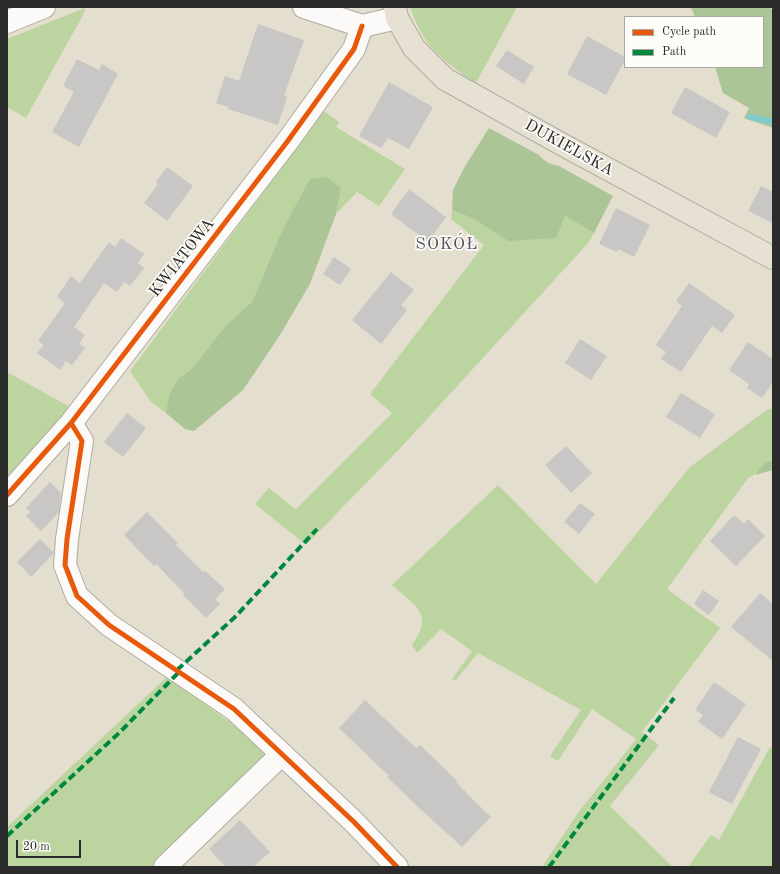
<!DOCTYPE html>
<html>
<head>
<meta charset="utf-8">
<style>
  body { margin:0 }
  #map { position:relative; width:780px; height:874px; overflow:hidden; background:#e3decd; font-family:"Old Standard TT",serif }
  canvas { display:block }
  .frame { position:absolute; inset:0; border:8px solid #2b2b2b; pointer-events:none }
  .legend { position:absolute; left:624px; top:16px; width:140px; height:52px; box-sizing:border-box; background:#fdfcf7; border:1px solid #a9a8a5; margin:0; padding:5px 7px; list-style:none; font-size:12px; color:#2b2b2b }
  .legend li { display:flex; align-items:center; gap:8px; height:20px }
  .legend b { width:20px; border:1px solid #a9a8a5 }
  .scale { position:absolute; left:16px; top:840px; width:65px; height:18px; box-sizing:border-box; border:2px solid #2b2b2b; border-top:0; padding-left:5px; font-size:12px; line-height:14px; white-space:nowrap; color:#2b2b2b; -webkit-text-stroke:3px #fdfcf7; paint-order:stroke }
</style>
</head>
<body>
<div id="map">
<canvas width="780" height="874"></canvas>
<div class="frame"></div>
<ul class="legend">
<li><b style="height:5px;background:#e8590c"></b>Cycle path</li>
<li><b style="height:5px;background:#00873e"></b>Path</li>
</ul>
<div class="scale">20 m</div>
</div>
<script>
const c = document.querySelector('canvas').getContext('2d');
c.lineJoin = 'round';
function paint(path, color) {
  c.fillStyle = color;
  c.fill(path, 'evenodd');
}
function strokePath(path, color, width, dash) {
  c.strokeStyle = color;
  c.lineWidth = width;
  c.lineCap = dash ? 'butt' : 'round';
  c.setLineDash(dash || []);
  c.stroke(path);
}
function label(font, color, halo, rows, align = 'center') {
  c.font = font + ' "Old Standard TT",serif';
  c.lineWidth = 3.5;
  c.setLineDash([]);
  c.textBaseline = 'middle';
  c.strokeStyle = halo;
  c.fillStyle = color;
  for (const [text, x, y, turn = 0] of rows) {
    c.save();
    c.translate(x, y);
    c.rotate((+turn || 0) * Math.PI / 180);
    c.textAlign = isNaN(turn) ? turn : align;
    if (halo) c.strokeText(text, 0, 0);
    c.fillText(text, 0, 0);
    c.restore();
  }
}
paint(new Path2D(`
  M 410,7 L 517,7 L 475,85 C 461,72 443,61 430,46 C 421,35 415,20 410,7 Z
  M 85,8 L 84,13 L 26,118 L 7,107 L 7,39 Z
  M 324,111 L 339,122 L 336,127 L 405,169 L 379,206 L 357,192 L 336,214 L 341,188 L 281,233 L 252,302 L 226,325 L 192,369 L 178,379 L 169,394 L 166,413 L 151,402 L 130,371 Z
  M 452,210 L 474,219 L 508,241 L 565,216 L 594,233 L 589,242 L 406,442 L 306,545 L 255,504 L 269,488 L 295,509 L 297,508 L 392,413 L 370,394 L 484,245 L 451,219 Z
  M 7,372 L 77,411 L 7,493 Z
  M 773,408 L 773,460 C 762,464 759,474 748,478 L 667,589 L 720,628 L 642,732 L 659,745 L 610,806 L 673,867 L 542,867 L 578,813 L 636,739 L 592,709 L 558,761 L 550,756 L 581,710 L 478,653 L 455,681 L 452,679 L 472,651 L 441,629 L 417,653 L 412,645 C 435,613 415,606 392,585 L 498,485 L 596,584 L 690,467 L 765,411 Z
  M 168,676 L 228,721 L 264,750 L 263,761 L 158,867 L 7,867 L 7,827 Z
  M 770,747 L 773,749 L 773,867 L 688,867 L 711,835 L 719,840 Z`), '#bcd5a0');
paint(new Path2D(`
  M 691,7 L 768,7 L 773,10 L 773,128 L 744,118 L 749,108 L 723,93 L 715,67 L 763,67 L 763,17 L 695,17 Z
  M 489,128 L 539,155 C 545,162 550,164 559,166 L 613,196 L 594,233 L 565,216 L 556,238 L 508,241 L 474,219 L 452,210 L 453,190 L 464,168 Z
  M 326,177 L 341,188 L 336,214 L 310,284 L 280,335 L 243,390 L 194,431 L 185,429 L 166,413 L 169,394 L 178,379 L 192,369 L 226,325 L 252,302 L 281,233 L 310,179 Z
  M 773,460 L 773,470 L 755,475 L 765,463 Z`), '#abc597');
strokePath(new Path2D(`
  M 750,117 L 773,122`), '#80cacd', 6);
paint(new Path2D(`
  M 258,24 L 304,40 L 284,96 L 287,97 L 278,125 L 228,109 L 228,107 L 216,103 L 225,76 L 239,81 Z
  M 587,36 L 625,57 L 625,60 L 606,95 L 567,74 Z
  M 507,50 L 534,67 L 524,84 L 496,66 Z
  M 77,59 L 99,70 L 102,64 L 118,74 L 79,147 L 52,132 L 74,92 L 63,86 Z
  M 389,82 L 433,107 L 409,149 L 388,138 L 381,148 L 359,136 Z
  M 685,87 L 730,112 L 716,138 L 671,113 Z
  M 167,167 L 193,186 L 167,221 L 144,203 L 158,184 L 156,182 Z
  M 761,186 L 773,192 L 773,223 L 748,211 Z
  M 409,189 L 446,217 L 428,242 L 391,214 Z
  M 616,208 L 650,225 L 634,257 L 618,249 L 617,252 L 599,244 Z
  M 121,238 L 144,254 L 138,263 L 144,268 L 130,286 L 124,282 L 117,292 L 104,283 L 74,327 L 85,335 L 79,344 L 85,348 L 72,365 L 66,361 L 60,370 L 37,353 L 44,345 L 38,341 L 65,303 L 57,297 L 71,276 L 80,283 L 109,242 L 115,247 Z
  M 334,257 L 351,269 L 340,285 L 323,274 Z
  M 391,272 L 414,290 L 401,305 L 407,310 L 381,344 L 352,320 Z
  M 689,283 L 735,315 L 722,333 L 712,326 L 681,372 L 661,359 L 666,352 L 656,345 L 682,306 L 676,301 Z
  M 580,339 L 607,356 L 591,380 L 565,363 Z
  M 748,342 L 773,359 L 773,382 L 762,398 L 747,388 L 749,384 L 729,370 Z
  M 681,393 L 715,414 L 700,438 L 666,417 Z
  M 127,413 L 146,428 L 123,457 L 104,442 Z
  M 566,446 L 592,473 L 571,493 L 545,465 Z
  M 50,482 L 61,493 L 59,512 L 41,531 L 26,516 L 30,512 L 26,508 Z
  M 580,503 L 595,514 L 579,534 L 564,522 Z
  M 147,512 L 178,543 L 176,545 L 203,572 L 205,571 L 225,589 L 215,599 L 220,604 L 206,618 L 183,595 L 184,593 L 156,564 L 154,566 L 124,535 Z
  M 734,515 L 744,524 L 748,519 L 765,536 L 736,566 L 710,541 Z
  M 40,539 L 53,552 L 53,554 L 31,577 L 17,562 Z
  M 703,590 L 719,601 L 709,615 L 694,604 Z
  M 760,593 L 773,604 L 773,661 L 731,627 Z
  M 714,682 L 746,704 L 722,739 L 698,722 L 703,715 L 695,710 Z
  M 365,700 L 416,748 L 420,745 L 457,781 L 456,782 L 467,793 L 466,793 L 491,817 L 462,847 L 417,806 L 388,778 L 389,776 L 339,728 Z
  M 738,737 L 761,749 L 732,804 L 709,792 Z
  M 240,820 L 270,852 L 253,867 L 226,867 L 209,849 Z`), '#c9c6c6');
const minor = new Path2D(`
  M 304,7 L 362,26 L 397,18
  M 7,22 L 44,7
  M 71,423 L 82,441 L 67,539 L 65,565 L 77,596 L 109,625 L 234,709 L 354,822 L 397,867
  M 7,495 L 71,423 L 287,142 L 354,49 L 362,26
  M 165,867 L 282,754`);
const major = new Path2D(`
  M 395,7 L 397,18 L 414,48 L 445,79 L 565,146 L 773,258`);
strokePath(minor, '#b0aca2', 24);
strokePath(major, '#b0aca2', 24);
strokePath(minor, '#fbfaf8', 22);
strokePath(major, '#e6e1d3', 22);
strokePath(new Path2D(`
  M 177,670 L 235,617 L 317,529
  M 7,836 L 119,733 L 179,672
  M 549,867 L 674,698`), '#00873e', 4, [8, 4]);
strokePath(new Path2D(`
  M 71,423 L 82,441 L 67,539 L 65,565 L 77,596 L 109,625 L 234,709 L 354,822 L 397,867
  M 7,495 L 71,423 L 287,142 L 354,49 L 362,26`), '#e8590c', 5);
label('16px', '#2b2b2b', '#fdfcf7', [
  ["DUKIELSKA",569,148,29],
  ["KWIATOWA",182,258,-52]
]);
c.letterSpacing = '1px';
label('17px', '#575564', '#fdfcf7', [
  ["SOKÓŁ",447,245]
]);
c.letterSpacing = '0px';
</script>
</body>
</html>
